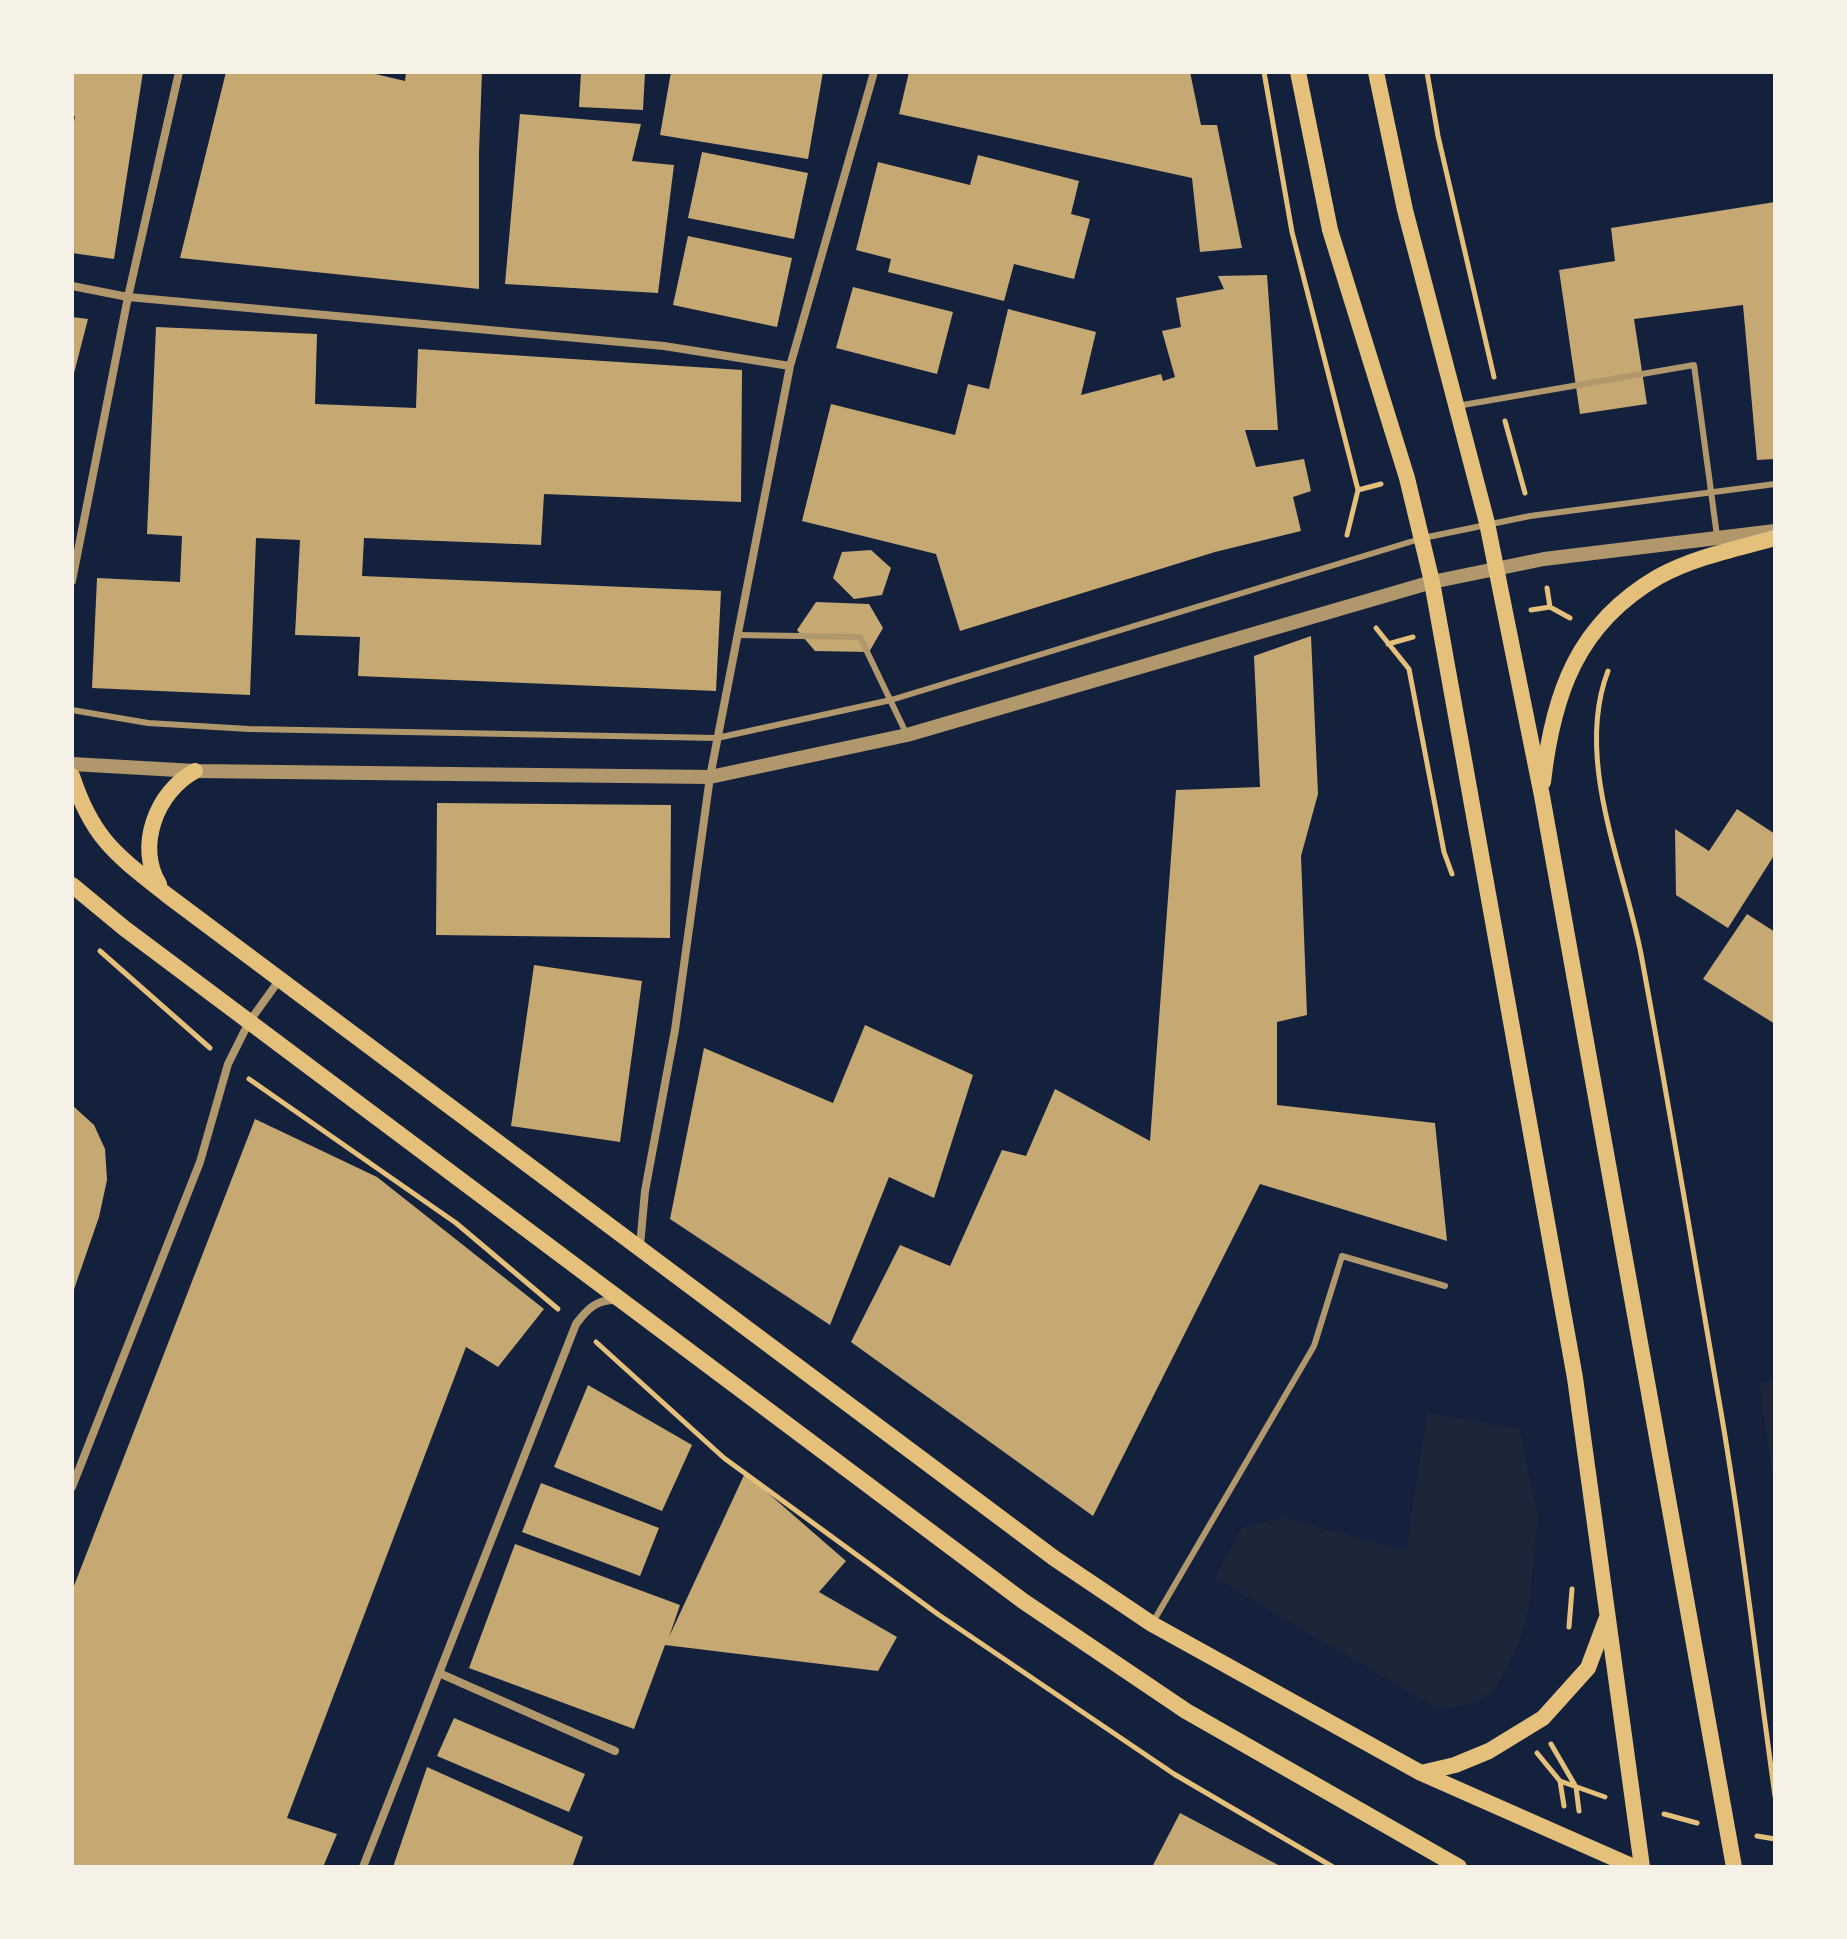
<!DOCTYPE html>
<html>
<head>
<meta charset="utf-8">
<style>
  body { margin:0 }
  #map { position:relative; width:1847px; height:1939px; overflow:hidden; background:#14213d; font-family:Manrope,sans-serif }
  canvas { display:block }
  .frame { position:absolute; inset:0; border:74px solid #f6f1e7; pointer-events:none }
</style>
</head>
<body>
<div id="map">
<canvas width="1847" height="1939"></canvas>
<div class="frame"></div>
</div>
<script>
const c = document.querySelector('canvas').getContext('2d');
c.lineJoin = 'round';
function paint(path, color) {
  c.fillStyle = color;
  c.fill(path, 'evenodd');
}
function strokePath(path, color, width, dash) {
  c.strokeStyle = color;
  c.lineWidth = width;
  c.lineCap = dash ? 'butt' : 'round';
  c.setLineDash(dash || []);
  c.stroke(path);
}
paint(new Path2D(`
  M 1775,1381 L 1775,1491 L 1759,1384 Z
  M 1427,1413 L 1519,1429 L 1538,1516 L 1529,1606 L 1517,1649 L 1494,1691 L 1470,1704 L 1438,1709 L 1215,1578 L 1242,1528 L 1282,1517 L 1406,1551 Z`), '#1d2539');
paint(new Path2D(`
  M 72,72 L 143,72 L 114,259 L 72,253 L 72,133 L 75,116 L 72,116 Z
  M 226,72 L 367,72 L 405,81 L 406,72 L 482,72 L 479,152 L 479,289 L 180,258 Z
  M 581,72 L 645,72 L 643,110 L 579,107 Z
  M 671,72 L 823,72 L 808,159 L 660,135 Z
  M 909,72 L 1190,72 L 1201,125 L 1217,125 L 1242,248 L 1200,252 L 1192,178 L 899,114 Z
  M 520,114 L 641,124 L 632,161 L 674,165 L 658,293 L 505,284 Z
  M 702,152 L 808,173 L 794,239 L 688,218 Z
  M 978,155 L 1079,181 L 1071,214 L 1090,219 L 1074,279 L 1014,264 L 1004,301 L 888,272 L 891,259 L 856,250 L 878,162 L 970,185 Z
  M 1775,202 L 1775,459 L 1757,460 L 1743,305 L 1634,319 L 1647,404 L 1580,414 L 1559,270 L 1615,261 L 1611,228 Z
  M 688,236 L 792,258 L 777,327 L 673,305 Z
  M 1267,275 L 1278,430 L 1245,430 L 1256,467 L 1304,459 L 1311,491 L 1293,497 L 1301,531 L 1215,552 L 960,631 L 936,554 L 802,521 L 831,404 L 955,435 L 968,384 L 989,389 L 1008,309 L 1096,332 L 1081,395 L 1161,374 L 1163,381 L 1175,377 L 1162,331 L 1181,327 L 1176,298 L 1224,289 L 1218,276 Z
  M 853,287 L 953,312 L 937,374 L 836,348 Z
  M 72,317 L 88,319 L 73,377 L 72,376 Z
  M 156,327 L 317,334 L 315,404 L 416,408 L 418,349 L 742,370 L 741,502 L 544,494 L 541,545 L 364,538 L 362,576 L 721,591 L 716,691 L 358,676 L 360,637 L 295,635 L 300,540 L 256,538 L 250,695 L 92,688 L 97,578 L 180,582 L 182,536 L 147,534 Z
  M 871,550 L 891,568 L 882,595 L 854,599 L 833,578 L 842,552 Z
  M 816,602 L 869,604 L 883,628 L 869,652 L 815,651 L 797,630 Z
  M 1311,636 L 1318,794 L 1301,856 L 1307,1015 L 1277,1022 L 1277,1105 L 1435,1123 L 1447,1241 L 1260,1184 L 1093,1516 L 851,1342 L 900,1245 L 950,1266 L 1002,1150 L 1026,1156 L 1055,1089 L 1150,1141 L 1176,790 L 1260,787 L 1254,656 Z
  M 437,803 L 671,805 L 670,938 L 436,935 Z
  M 1737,809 L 1775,834 L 1775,854 L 1728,928 L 1676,895 L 1675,829 L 1709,851 Z
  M 1747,914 L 1775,932 L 1775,1024 L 1703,979 Z
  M 534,965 L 642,981 L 620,1142 L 511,1126 Z
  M 865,1025 L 973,1075 L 934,1198 L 889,1177 L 830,1325 L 670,1219 L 704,1048 L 833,1103 Z
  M 72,1105 L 94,1125 L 105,1149 L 107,1180 L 99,1217 L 72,1295 Z
  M 255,1119 L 377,1177 L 544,1309 L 498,1367 L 466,1347 L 287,1818 L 337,1834 L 323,1867 L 72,1867 L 72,1591 Z
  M 588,1385 L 692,1445 L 662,1511 L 554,1467 Z
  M 745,1473 L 846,1561 L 819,1592 L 897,1637 L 878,1671 L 665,1645 L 634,1729 L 469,1668 L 515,1544 L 680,1605 L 669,1637 Z
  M 541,1483 L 659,1528 L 640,1576 L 522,1532 Z
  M 454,1718 L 585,1774 L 569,1812 L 437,1756 Z
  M 427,1767 L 583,1837 L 572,1867 L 393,1867 Z
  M 1180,1813 L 1282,1867 L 1152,1867 Z`), '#c6a872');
strokePath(new Path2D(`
  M 1264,72 L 1292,232 L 1358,490 L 1347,535
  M 1427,72 L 1438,136 L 1494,377
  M 1505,421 L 1525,493
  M 1358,490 L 1381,484
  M 1547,588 L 1550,607 L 1570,618
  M 1531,610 L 1550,607
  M 1376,628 L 1409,669 L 1444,852 L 1452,874
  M 1388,644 L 1413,637
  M 1608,671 C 1574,759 1624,866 1641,954 C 1668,1099 1692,1244 1717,1389 C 1741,1524 1756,1661 1775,1796
  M 100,951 L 210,1048
  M 249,1079 L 456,1223 L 558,1309
  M 596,1342 L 724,1458 L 939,1615 L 1174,1774 L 1333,1867
  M 1569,1627 L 1572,1589
  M 1551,1744 L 1576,1787 L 1579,1811
  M 1537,1753 L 1560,1781 L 1564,1806
  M 1560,1781 L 1605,1797
  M 1664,1814 L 1697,1823
  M 1757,1836 L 1775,1839`), '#e5c07b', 5);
strokePath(new Path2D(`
  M 1457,406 L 1694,365 L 1717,536
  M 737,635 L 860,637 L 907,735
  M 72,710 L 148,723 L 249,729 L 717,738 L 891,700 L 1423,538 L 1530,516 L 1775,484
  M 1153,1622 L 1314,1346 L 1342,1256 L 1445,1286`), '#b1986c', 6);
strokePath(new Path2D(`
  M 72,286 L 128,297 L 664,346 L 790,366
  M 72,581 L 128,297 L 179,72
  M 640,1246 L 645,1191 L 675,1030 L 710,777 L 790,366 L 874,72
  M 72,1487 L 200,1162 L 228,1064 L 249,1022 L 280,979
  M 439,1673 L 615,1751
  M 363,1867 L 576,1324 C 588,1308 597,1299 618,1300`), '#b1986c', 8);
strokePath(new Path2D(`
  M 72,764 L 195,771 L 710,777 L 907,735 L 1432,582 L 1544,559 L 1775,531`), '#b1986c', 14);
strokePath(new Path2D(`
  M 1298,72 L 1330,230 L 1407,478 L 1432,582 L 1575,1378 L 1642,1867
  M 1376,72 L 1405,210 L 1487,523 L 1542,796 L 1734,1867
  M 72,776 C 93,840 117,855 167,895 L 1054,1558 L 1152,1624 L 1421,1773 L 1634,1867
  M 1543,782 C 1553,694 1577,624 1658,577 C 1694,557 1736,549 1775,538
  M 159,884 C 136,847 156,792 195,771
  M 72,885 L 124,928 L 1023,1601 L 1186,1711 L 1459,1867
  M 1421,1773 L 1455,1765 L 1489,1751 L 1543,1718 L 1588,1668 L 1606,1620`), '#e5c07b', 16);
</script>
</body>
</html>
